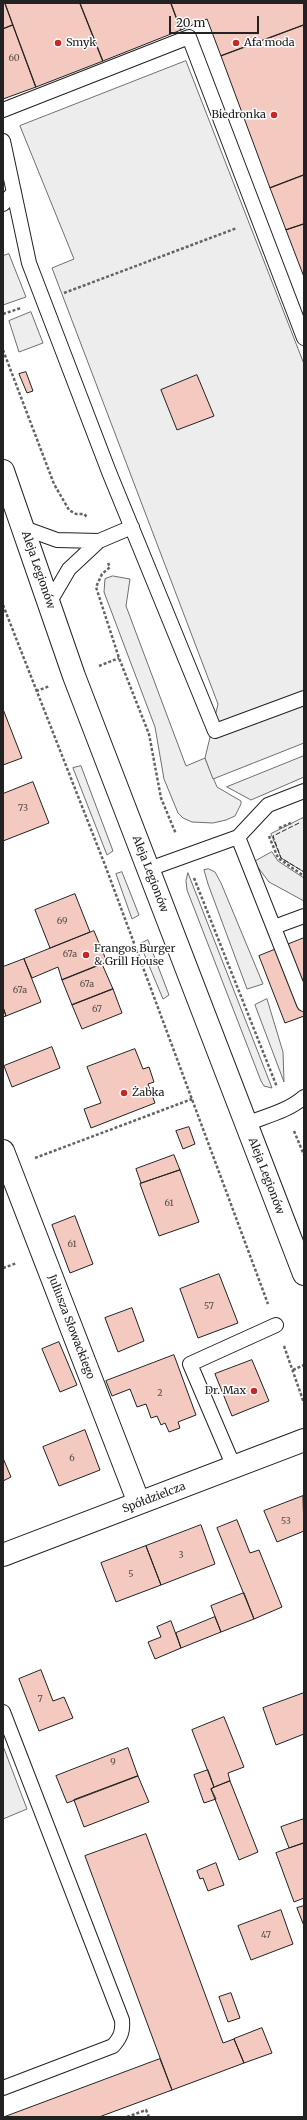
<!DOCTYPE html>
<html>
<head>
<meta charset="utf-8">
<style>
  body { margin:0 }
  #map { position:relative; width:307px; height:2120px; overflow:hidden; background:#fff; font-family:Merriweather,serif }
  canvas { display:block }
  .frame { position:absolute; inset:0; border:4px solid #222; pointer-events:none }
  .scale { position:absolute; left:169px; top:16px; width:90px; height:18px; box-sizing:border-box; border:2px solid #222; border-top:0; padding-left:5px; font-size:12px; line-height:14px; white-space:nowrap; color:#222; -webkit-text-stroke:3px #fff; paint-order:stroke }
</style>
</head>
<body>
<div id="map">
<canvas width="307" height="2120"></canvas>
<div class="frame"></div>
<div class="scale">20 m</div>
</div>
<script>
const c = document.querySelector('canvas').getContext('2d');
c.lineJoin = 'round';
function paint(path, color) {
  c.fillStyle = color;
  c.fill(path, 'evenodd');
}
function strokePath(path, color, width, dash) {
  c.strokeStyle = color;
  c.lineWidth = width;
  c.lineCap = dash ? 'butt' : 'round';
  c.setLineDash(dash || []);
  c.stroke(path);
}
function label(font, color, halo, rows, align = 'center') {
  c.font = font + ' Merriweather,serif';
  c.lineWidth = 3;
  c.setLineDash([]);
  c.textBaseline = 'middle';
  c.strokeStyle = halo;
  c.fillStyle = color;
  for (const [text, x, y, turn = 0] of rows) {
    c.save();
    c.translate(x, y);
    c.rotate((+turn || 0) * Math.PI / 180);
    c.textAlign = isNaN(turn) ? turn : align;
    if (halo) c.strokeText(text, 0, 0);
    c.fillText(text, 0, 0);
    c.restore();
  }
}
const green = new Path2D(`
  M 9,254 L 26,297 L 3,305 L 3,256 Z
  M 31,312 L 43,343 L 19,352 L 9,321 Z
  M 113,576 L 130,579 L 126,606 L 186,766 L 205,758 L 217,787 L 241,801 L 241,804 L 235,816 L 226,820 L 213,823 L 192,822 L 183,818 L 178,813 L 164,779 L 155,727 L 104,592 L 105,579 Z
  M 81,766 L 113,851 L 107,855 L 73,768 Z
  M 303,818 L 304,821 L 304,872 L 281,858 L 271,834 Z
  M 209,869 L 215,872 L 221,883 L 263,984 L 247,989 L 208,884 L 204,870 Z
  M 122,872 L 139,915 L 132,919 L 116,874 Z
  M 188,873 L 272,1088 L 264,1086 L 261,1081 L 187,890 L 186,881 Z
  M 148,940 L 169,995 L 163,999 L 140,944 Z
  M 267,999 L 283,1052 L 284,1082 L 255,1005 Z`);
paint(green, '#eee');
strokePath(green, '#6f6f6f', 1);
const parking = new Path2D(`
  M 186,61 L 304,364 L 304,743 L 213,779 L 205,758 L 218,704 L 52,268 L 74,259 L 20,126 Z
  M 304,756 L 304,777 L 251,800 L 227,787 Z
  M 272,852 L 278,861 L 304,878 L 304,901 L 269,882 L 254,862 Z
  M 3,1746 L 27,1809 L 3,1819 Z`);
paint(parking, '#ededed');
strokePath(parking, '#6f6f6f', 1);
const building = new Path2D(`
  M 3,3 L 5,3 L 13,25 L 3,29 Z
  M 5,3 L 80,3 L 103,61 L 36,87 Z
  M 80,3 L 171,3 L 181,30 L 103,61 Z
  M 171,3 L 304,3 L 304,25 L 221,56 L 207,19 L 181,30 Z
  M 13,25 L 36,87 L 3,99 L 3,29 Z
  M 304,25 L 304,175 L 270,188 L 221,56 Z
  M 304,175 L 304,224 L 286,230 L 270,188 Z
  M 304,224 L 304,277 L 286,230 Z
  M 26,372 L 33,391 L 27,393 L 19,374 Z
  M 197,375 L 214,416 L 177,430 L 161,390 Z
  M 3,709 L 22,758 L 3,765 Z
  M 33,782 L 49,823 L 3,841 L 3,794 Z
  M 75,894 L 90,932 L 50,948 L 35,910 Z
  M 94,931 L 107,962 L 62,980 L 58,967 L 32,978 L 24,959 Z
  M 304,938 L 304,1016 L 285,1023 L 259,956 Z
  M 24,959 L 41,1002 L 6,1016 L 3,1007 L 3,967 Z
  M 102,964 L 113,989 L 72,1005 L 62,980 Z
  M 113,989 L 122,1013 L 82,1029 L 72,1005 Z
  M 3,1007 L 6,1016 L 3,1017 Z
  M 52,1047 L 60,1068 L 12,1087 L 4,1066 Z
  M 135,1049 L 143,1069 L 149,1067 L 154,1082 L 148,1084 L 155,1103 L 91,1128 L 84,1109 L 101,1103 L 87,1067 Z
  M 189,1127 L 195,1144 L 183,1149 L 176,1131 Z
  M 174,1155 L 180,1170 L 141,1183 L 136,1169 Z
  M 180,1170 L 199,1222 L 159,1236 L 140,1184 Z
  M 75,1216 L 93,1264 L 70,1273 L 52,1225 Z
  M 219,1274 L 238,1323 L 198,1338 L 180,1289 Z
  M 132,1308 L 144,1341 L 118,1352 L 105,1318 Z
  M 59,1342 L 77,1385 L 60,1392 L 42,1349 Z
  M 174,1355 L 196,1415 L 178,1422 L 180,1428 L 169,1432 L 165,1423 L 161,1425 L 157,1416 L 151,1418 L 146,1404 L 137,1407 L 130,1389 L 112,1396 L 106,1381 Z
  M 252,1360 L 269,1401 L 232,1416 L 215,1374 Z
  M 85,1430 L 100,1470 L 59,1486 L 43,1447 Z
  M 3,1458 L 11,1477 L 3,1481 Z
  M 303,1496 L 304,1531 L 277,1542 L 264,1511 Z
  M 237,1520 L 250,1553 L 259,1550 L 282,1607 L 254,1619 L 217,1528 Z
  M 201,1525 L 215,1564 L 161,1585 L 146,1546 Z
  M 146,1546 L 161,1585 L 116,1602 L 101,1563 Z
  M 244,1593 L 254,1619 L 221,1632 L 211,1606 Z
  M 215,1617 L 221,1632 L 181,1648 L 176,1633 Z
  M 171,1621 L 181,1648 L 155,1659 L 148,1642 L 161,1637 L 157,1627 Z
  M 41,1670 L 53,1701 L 64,1697 L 73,1718 L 39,1731 L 19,1679 Z
  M 304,1693 L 304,1734 L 276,1745 L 263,1708 Z
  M 224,1717 L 244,1767 L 228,1773 L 230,1781 L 214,1787 L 192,1730 Z
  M 128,1748 L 138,1776 L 67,1803 L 56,1776 Z
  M 208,1770 L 214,1787 L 211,1789 L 216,1799 L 204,1803 L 194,1775 Z
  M 138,1776 L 149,1802 L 84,1827 L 74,1800 Z
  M 230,1781 L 258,1852 L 239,1860 L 211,1789 Z
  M 304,1819 L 304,1843 L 289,1848 L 281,1827 Z
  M 146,1834 L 223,2043 L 234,2039 L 244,2063 L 172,2090 L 85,1856 Z
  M 304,1843 L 304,1898 L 294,1902 L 276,1853 Z
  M 216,1863 L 224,1885 L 208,1891 L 203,1878 L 200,1879 L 197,1871 Z
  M 304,1906 L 304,1926 L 297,1908 Z
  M 281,1910 L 293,1944 L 251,1960 L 238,1926 Z
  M 231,1993 L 240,2018 L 228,2022 L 219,1997 Z
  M 262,2028 L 272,2053 L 244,2063 L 234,2039 Z
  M 160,2059 L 172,2090 L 99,2117 L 4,2117 Z`);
paint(building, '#f3c9c0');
strokePath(building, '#222', 1);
const lane = new Path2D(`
  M 3,110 L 189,37 L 304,338
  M 3,141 L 29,263 L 109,472 L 215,731 L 304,698
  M 3,204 L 14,192
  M 24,528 L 57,540 L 99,541
  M 49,603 L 69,569 L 99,541 L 132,527
  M 238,837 L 304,1004
  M 149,869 L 238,837 L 268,805 L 304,791
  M 274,927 L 304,916
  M 246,1124 C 266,1116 288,1111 304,1097
  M 234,1467 L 190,1364 L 276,1325
  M 3,1712 L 122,2020 C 123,2031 121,2037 113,2046 L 3,2088`);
const street = new Path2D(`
  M 3,1151 L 139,1503
  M 3,1555 L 304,1440`);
const secondary = new Path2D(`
  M 3,471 L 74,676 L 304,1274`);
strokePath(lane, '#222', 16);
strokePath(street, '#222', 24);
strokePath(secondary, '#222', 24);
strokePath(new Path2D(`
  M 64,293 L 237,228
  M 3,314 L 21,308
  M 3,350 L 54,484 L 69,510 L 76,514 L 84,514 L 87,517
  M 108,563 L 110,567 L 102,574 L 96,587 L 119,658 L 149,734 L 161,798 L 176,834
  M 3,605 L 105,865 L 268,1304
  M 99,666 L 119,658
  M 36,691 L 50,686
  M 279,828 L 291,823
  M 269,836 L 278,858 L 304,876
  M 194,878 L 277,1087
  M 294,1131 L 304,1155
  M 35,1158 L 192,1099
  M 3,1268 L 17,1263
  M 284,1346 L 304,1403
  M 293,1370 L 304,1365
  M 127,2117 L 146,2110 L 149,2117`), '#646464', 2.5, [3, 2]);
strokePath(lane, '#fff', 14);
strokePath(street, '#fff', 22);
strokePath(secondary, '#fff', 22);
strokePath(new Path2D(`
  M 299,823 L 273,836 L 281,858 L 304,872`), '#222', 1, [5, 2]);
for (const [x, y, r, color] of [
  [58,43,4,"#c62828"],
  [236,43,4,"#c62828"],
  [274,115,4,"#c62828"],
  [86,955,4,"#c62828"],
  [124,1093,4,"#c62828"],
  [254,1391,4,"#c62828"]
]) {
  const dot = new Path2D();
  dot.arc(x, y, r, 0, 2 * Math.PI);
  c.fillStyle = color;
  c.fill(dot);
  strokePath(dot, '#fff', 1.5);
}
label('9px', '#564c4a', null, [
  ["60",14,58],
  ["73",23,808],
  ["69",62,921],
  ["67a",70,954],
  ["67a",87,984],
  ["67a",20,990],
  ["67",97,1009],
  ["61",169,1203],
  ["61",72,1244],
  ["57",209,1306],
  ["2",160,1393],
  ["6",72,1458],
  ["53",286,1521],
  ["3",181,1555],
  ["5",131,1574],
  ["7",40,1699],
  ["9",113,1762],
  ["47",266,1935]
]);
label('11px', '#222', '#fff', [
  ["Smyk",66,43],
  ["Afa moda",244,43],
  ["Biedronka",266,115,"right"],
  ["Frangos Burger",94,949],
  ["& Grill House",94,962],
  ["Żabka",132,1093],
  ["Dr. Max",246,1391,"right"]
], 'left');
label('11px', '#222', '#fff', [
  ["Aleja Legionów",38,570,71],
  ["Aleja Legionów",150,874,69],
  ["Aleja Legionów",266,1176,69],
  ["Juliusza Słowackiego",71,1327,69],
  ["Spółdzielcza",154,1498,-21]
]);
</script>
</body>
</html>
